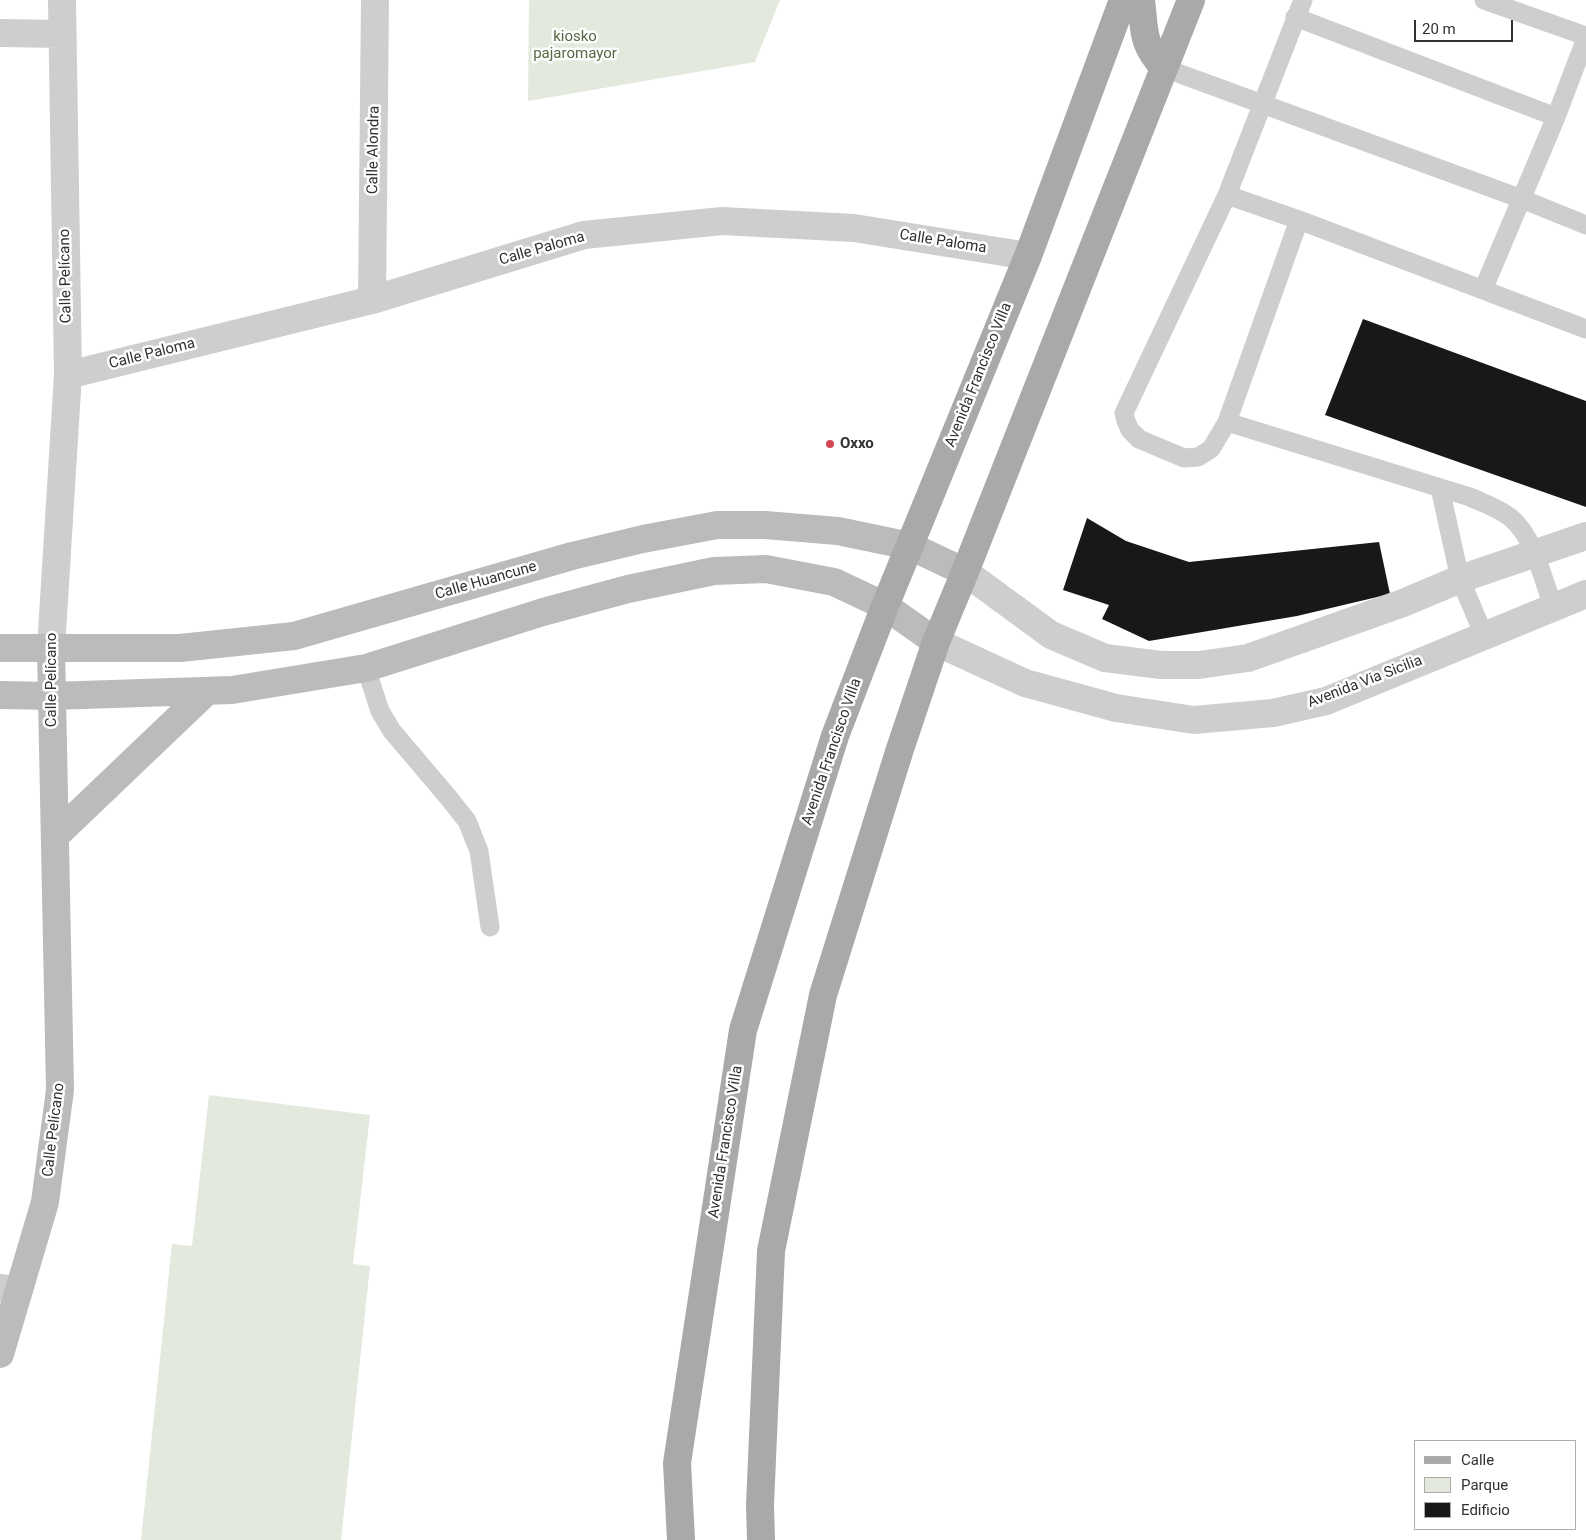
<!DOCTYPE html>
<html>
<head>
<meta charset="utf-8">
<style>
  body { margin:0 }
  #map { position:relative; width:1586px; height:1540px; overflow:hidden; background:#fff; font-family:Roboto,sans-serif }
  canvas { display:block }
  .legend { position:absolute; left:1414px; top:1440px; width:162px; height:90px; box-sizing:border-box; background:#fff; border:1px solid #adadad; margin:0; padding:6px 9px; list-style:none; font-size:15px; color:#313131 }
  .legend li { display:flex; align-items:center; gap:10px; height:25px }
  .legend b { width:25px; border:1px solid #adadad }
  .scale { position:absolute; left:1414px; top:20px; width:99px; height:22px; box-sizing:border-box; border:2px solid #313131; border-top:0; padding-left:6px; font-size:15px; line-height:18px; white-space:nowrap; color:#313131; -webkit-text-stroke:4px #fff; paint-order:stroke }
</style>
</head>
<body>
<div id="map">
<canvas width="1586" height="1540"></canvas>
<ul class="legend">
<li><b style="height:6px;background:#a9a9a9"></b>Calle</li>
<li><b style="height:14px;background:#e4e9de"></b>Parque</li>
<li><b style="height:14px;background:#181818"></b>Edificio</li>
</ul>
<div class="scale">20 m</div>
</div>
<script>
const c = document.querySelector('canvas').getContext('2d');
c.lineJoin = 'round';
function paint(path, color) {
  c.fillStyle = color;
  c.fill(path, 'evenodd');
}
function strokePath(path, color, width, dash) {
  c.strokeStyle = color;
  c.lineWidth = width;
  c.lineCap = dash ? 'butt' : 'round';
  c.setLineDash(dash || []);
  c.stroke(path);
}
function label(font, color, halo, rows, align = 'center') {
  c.font = font + ' Roboto,sans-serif';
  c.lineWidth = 5;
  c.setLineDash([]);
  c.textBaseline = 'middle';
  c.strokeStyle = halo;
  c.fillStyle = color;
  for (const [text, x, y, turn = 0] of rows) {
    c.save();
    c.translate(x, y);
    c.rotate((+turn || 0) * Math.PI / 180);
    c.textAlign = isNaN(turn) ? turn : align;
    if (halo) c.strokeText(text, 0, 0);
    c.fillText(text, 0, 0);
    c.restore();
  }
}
paint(new Path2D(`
  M 529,0 L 780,0 L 755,62 L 528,101 Z
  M 209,1095 L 370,1115 L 353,1264 L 370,1266 L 341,1540 L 141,1540 L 172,1244 L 192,1246 Z`), '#e4e9de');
paint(new Path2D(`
  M 1363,319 L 1586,401 L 1586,507 L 1325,415 Z
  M 1087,518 L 1126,541 L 1189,562 L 1379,542 L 1390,594 L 1297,616 L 1149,641 L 1102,619 L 1109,605 L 1063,590 Z`), '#181818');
strokePath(new Path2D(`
  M 1484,0 L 1586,36
  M 1295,17 L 1556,117
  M 1164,68 L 1522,199 L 1586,225
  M 1227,195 L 1299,220 L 1586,329
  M 1299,220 L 1227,422 L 1211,449 L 1198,457 L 1184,458 L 1139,439 L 1130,430 L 1126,421 L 1124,413 L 1227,195 L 1303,0
  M 1483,290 L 1556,117 L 1586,38
  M 1227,422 L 1470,497 C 1483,503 1499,508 1511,518 C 1534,537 1543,579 1553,607
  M 1440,488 L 1460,579 L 1484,635
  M 366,668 L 380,711 L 392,731 L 448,797 L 467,821 L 479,851 L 490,927`), '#cecece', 19);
strokePath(new Path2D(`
  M 0,33 L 62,34
  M 372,300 L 375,0
  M 68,375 L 372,300 L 584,235 L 722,221 L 854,228 L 1028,256
  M 51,648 L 68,375 L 62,0
  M 0,1288 L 19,1290`), '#cecece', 28);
strokePath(new Path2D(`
  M 965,572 L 1051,635 L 1105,658 L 1161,665 L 1199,665 L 1248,658 L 1403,603 L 1460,579 L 1586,536
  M 936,642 L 1025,683 L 1116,708 L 1194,720 L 1273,713 L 1326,701 L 1586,594`), '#cecece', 28);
strokePath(new Path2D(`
  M 0,648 L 180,648 L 294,636 L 572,556 L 643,539 L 717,525 L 765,525 L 838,531 L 910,546 L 965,572
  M 0,695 L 52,696 L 232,690 L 366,668 L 543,612 L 628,589 L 714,571 L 766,569 L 834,582 L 885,606 L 936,642
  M 55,836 L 207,691
  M 0,1354 L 45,1202 L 60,1090 L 51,648`), '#bbb', 28);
strokePath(new Path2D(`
  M 1141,0 C 1145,32 1141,42 1164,68
  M 681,1540 L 677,1463 L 743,1030 L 835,736 L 885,606 L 1028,256 L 1123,0
  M 761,1540 L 760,1505 L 771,1251 L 823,995 L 900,749 L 936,642 L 965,572 L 1191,0`), '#a9a9a9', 28);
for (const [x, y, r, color] of [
  [830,444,5,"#d44853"]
]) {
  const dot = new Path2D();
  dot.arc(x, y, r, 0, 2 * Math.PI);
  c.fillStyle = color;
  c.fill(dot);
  strokePath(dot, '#fff', 2);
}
label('15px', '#556943', '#fff', [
  ["kiosko",575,37],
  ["pajaromayor",575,54]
]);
label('15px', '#313131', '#fff', [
  ["Calle Alondra",374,150,-89],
  ["Calle Paloma",943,242,9],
  ["Calle Paloma",542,249,-16],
  ["Calle Pelícano",66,276,-91],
  ["Calle Paloma",152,354,-14],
  ["Avenida Francisco Villa",979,375,-68],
  ["Calle Huancune",486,581,-16],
  ["Calle Pelícano",52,680,-90],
  ["Avenida Via Sicilia",1365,682,-21],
  ["Avenida Francisco Villa",832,752,-71],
  ["Calle Pelícano",54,1130,-83],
  ["Avenida Francisco Villa",726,1142,-81]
]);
label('bold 15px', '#313131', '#fff', [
  ["Oxxo",840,444]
], 'left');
</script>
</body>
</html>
